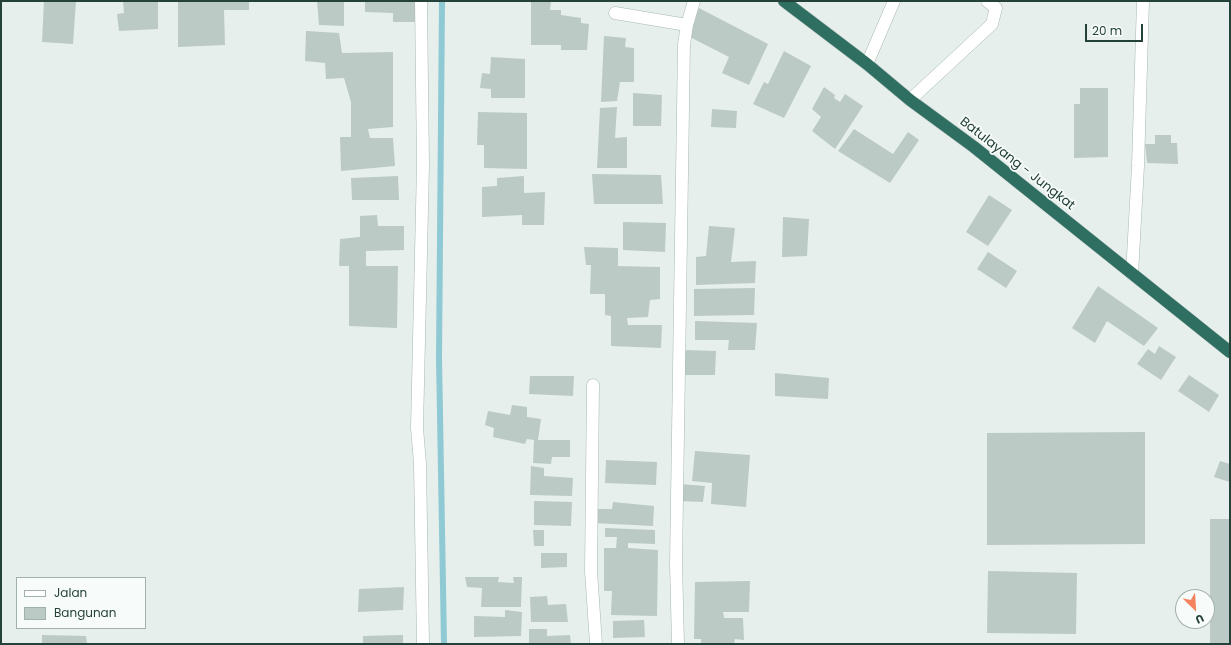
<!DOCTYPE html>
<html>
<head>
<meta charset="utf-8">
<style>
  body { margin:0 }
  #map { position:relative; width:1231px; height:645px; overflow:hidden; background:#e6efeb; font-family:Poppins,sans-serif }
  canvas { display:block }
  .frame { position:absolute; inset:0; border:2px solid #24423a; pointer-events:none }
  .legend { position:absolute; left:16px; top:577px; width:130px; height:52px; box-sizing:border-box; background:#f7fbf9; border:1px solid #a3b1ad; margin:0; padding:5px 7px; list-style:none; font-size:12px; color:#24423a }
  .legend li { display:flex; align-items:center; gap:8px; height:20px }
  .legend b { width:20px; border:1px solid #a3b1ad }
  .north { position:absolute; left:1175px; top:589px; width:40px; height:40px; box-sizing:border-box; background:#f7fbf9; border:1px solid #a3b1ad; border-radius:50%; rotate:155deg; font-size:11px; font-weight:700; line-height:16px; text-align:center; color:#24423a }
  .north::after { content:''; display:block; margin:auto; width:14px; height:18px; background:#f4845f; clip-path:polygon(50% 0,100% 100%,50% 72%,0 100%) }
  .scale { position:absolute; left:1085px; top:24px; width:58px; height:18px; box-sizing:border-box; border:2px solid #24423a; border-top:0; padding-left:5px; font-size:12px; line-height:14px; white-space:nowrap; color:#24423a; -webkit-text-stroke:3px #f7fbf9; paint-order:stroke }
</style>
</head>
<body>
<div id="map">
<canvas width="1231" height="645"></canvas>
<div class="frame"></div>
<ul class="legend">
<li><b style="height:5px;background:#fff"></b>Jalan</li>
<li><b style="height:11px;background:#bbcac4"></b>Bangunan</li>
</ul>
<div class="north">U</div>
<div class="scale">20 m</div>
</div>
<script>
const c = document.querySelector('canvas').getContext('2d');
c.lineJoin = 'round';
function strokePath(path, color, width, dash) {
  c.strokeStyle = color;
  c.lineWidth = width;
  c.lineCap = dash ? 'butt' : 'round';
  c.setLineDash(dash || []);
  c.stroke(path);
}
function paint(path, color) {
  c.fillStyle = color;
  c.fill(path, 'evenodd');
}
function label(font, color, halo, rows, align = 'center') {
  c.font = font + ' Poppins,sans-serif';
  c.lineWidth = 3.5;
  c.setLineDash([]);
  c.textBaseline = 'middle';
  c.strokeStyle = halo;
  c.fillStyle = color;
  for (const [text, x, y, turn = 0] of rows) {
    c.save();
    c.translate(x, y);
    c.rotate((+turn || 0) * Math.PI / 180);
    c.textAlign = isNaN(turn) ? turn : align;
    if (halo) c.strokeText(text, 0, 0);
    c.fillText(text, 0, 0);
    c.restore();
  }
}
strokePath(new Path2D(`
  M 442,1 L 439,357 L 444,644`), '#8ec9d4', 6);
paint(new Path2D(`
  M 44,1 L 76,1 L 73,44 L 42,42 Z
  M 123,1 L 158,1 L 158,29 L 119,31 L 117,14 L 124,13 Z
  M 178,1 L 249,1 L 249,10 L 224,10 L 225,45 L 178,47 Z
  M 317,1 L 344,1 L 344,26 L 319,25 Z
  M 365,1 L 421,1 L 421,22 L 393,22 L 393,13 L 365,12 Z
  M 531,1 L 551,1 L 550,10 L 561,10 L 561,15 L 581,18 L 581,23 L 589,24 L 587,50 L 561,50 L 561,45 L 531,45 Z
  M 699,8 L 768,44 L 749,85 L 722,73 L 729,57 L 686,35 Z
  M 306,31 L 339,33 L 342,53 L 393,52 L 393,127 L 368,129 L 370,138 L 393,138 L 395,166 L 341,171 L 340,137 L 351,137 L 351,102 L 344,78 L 326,79 L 325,63 L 305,61 Z
  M 604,36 L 626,38 L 625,47 L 634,48 L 634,82 L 620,82 L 617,101 L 601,102 Z
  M 784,51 L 811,66 L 784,118 L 753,104 L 764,82 L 768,84 Z
  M 491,57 L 525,59 L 525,98 L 491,98 L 491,89 L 480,88 L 482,73 L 490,74 Z
  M 824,87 L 835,95 L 834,98 L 840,102 L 845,94 L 863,106 L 835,149 L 812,131 L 821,117 L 812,109 Z
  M 1080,88 L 1108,88 L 1108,157 L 1074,158 L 1074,104 L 1080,104 Z
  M 633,93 L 662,95 L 661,126 L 633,126 Z
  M 617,107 L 615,138 L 627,137 L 627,168 L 597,168 L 600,108 Z
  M 712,109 L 737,111 L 736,128 L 711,127 Z
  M 478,112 L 527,113 L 527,169 L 484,168 L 484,145 L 477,145 Z
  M 854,129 L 893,154 L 908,132 L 919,140 L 890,183 L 838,151 Z
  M 1155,135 L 1171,135 L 1171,143 L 1177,143 L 1178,164 L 1147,163 L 1145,144 L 1155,144 Z
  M 592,174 L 661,175 L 663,204 L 594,204 Z
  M 398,176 L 399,200 L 352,200 L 351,178 Z
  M 524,176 L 524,193 L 545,192 L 544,225 L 522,225 L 522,215 L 482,217 L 482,187 L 497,186 L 497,178 Z
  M 989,195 L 1012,210 L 988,246 L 966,232 Z
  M 377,215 L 378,226 L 404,226 L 404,250 L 366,251 L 366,266 L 398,266 L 397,328 L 349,326 L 349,266 L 339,266 L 340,239 L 360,237 L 360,216 Z
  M 783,217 L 809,219 L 807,256 L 782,257 Z
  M 623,222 L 666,223 L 665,252 L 623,250 Z
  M 709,226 L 735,228 L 731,262 L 756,261 L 755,283 L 696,285 L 696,257 L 706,256 Z
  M 584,247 L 618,248 L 618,266 L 660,267 L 660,299 L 650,300 L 648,317 L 627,318 L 628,325 L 662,325 L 661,348 L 611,346 L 611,316 L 605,315 L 605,294 L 590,294 L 591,265 L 586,265 Z
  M 988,252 L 1017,271 L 1006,288 L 977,269 Z
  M 1098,286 L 1158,328 L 1144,346 L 1107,321 L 1095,343 L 1072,328 Z
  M 755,288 L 754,315 L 694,316 L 694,289 Z
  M 695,321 L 757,323 L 755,350 L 728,350 L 729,340 L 695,340 Z
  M 1159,346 L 1176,357 L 1161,380 L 1137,364 L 1148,349 L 1155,354 Z
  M 683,350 L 716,351 L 715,375 L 682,375 Z
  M 775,373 L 829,378 L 828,399 L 775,396 Z
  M 1189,375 L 1219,395 L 1209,412 L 1178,391 Z
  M 530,376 L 574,376 L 573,396 L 529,394 Z
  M 512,405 L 527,407 L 527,417 L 541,419 L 538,440 L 570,440 L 570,457 L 552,457 L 551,464 L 533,463 L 534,440 L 527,439 L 525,444 L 493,437 L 494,428 L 485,425 L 488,411 L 510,415 Z
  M 1145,432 L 1145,544 L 987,545 L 987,433 Z
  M 695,451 L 750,455 L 746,507 L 711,504 L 712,483 L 692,481 Z
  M 606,460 L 657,462 L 656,485 L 605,483 Z
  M 1220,461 L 1230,464 L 1230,482 L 1214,477 Z
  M 531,466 L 544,468 L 544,476 L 573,478 L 572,496 L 530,495 Z
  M 680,484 L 705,486 L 703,502 L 678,501 Z
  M 534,501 L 572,502 L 571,526 L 534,525 Z
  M 613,502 L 654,506 L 653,526 L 593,523 L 593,509 L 612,509 Z
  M 1210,519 L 1230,519 L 1230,644 L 1210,644 Z
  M 605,528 L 655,530 L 655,544 L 628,543 L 628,548 L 658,550 L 657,616 L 611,615 L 612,591 L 604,591 L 604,548 L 616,548 L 617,537 L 605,537 Z
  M 533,530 L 544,530 L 544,546 L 534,546 Z
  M 541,553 L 567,553 L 567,567 L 541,568 Z
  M 988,571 L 1077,573 L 1076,634 L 987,633 Z
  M 465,577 L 499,577 L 498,582 L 514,583 L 513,577 L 522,577 L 521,607 L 481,607 L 482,588 L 467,587 Z
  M 750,581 L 749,612 L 723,612 L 724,618 L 743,618 L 744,640 L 735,639 L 734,644 L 701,644 L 701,639 L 694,639 L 695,582 Z
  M 404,587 L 403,610 L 358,612 L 359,589 Z
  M 547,596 L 548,605 L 566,604 L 568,622 L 531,622 L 530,597 Z
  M 505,610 L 522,612 L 521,636 L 474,637 L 474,616 L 505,617 Z
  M 644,620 L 645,637 L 613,638 L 613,621 Z
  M 529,629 L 547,629 L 547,636 L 570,635 L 571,644 L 529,644 Z
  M 42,635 L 86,636 L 87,644 L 42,644 Z
  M 403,635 L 403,644 L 363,644 L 363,636 Z`), '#bbcac4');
const minor = new Path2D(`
  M 421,1 L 423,165 L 417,428 L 420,463 L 423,644
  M 615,13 L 687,25
  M 867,64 L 894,1
  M 910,100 L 992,24 L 996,8 L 987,1
  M 1132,274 L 1138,166 L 1143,1
  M 593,385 L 591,571 L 596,644
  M 678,644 L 676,563 L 684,44 L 687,25 L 694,1`);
const highway = new Path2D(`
  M 784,1 L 867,64 L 910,100 L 974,147 L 1230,352`);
strokePath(minor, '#a8b8b2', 13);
strokePath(highway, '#c2cac8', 13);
strokePath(minor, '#fff', 12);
strokePath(highway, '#2f6f62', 12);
label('13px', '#24423a', '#f7fbf9', [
  ["Batulayang - Jungkat",1017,164,38]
]);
</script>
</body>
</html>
